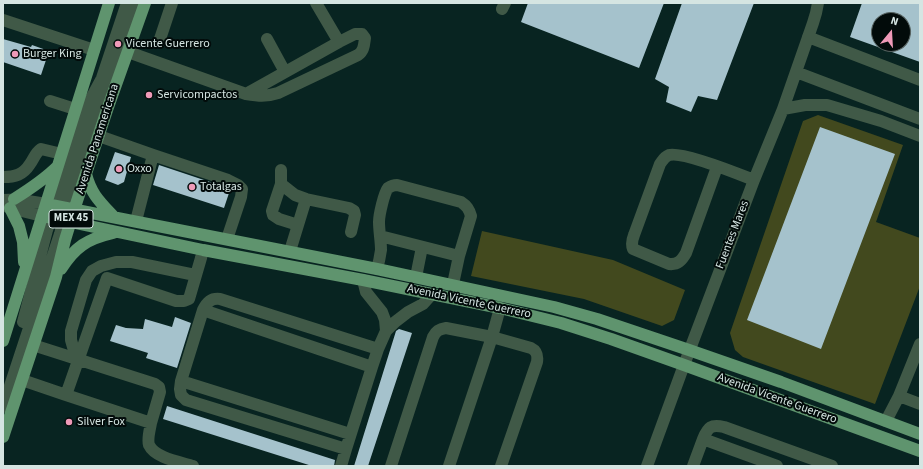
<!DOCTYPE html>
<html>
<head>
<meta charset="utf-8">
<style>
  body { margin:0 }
  #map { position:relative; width:923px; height:469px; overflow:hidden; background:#082421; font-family:"Source Sans 3",sans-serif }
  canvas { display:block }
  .frame { position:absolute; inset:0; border:4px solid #d5e5e2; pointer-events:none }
  .north { position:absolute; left:871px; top:12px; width:40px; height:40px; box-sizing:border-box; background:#020b0a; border:1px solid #566260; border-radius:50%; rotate:18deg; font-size:11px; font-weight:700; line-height:16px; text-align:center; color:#d5e5e2 }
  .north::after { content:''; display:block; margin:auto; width:14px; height:18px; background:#ef9ab8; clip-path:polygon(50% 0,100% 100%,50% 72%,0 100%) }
</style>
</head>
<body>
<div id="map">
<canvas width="923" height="469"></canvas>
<div class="frame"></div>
<div class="north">N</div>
</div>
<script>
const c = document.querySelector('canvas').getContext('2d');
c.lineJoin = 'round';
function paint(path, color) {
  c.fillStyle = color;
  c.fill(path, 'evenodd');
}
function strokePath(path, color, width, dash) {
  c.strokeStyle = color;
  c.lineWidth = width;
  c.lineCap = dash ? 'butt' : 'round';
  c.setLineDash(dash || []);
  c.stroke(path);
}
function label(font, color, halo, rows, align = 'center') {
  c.font = font + ' "Source Sans 3",sans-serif';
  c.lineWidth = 4;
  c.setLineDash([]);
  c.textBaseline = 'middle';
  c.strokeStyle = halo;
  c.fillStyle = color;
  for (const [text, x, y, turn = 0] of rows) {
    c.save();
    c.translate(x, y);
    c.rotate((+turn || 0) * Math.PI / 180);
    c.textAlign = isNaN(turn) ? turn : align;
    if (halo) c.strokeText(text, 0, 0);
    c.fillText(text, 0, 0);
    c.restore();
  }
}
paint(new Path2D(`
  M 818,115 L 903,145 L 876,222 L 920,238 L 920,286 L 875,404 L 743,357 L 735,350 L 730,333 L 803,121 Z
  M 482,231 L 613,260 L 685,290 L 674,320 L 662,326 L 584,299 L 471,276 Z`), '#42491e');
paint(new Path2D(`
  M 528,3 L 664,3 L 639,68 L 521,22 Z
  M 682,3 L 754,3 L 717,100 L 698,96 L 691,112 L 666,102 L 669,87 L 655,79 Z
  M 862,3 L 920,3 L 920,62 L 850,37 ZM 879,20 L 903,20 L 903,44 L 879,44 Z
  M 3,39 L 31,47 L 32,45 L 49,51 L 41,75 L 3,62 Z
  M 820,127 L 895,154 L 821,349 L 747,320 Z
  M 115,152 L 131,157 L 124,182 L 118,185 L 105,180 Z
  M 159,165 L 225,187 L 230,190 L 224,208 L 153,185 Z
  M 175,317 L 191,323 L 177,368 L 146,358 L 148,353 L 110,341 L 116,325 L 126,328 L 143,329 L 145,319 L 172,327 Z
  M 399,329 L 412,333 L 368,466 L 354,466 L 396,331 Z
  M 167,406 L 335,460 L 334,466 L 312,466 L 163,419 Z`), '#a5c2cc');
strokePath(new Path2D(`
  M 316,3 L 339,42
  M 502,9 L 505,3
  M 3,20 L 94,50
  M 808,37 L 920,80
  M 267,39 L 285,72
  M 159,42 L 172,3
  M 128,52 L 246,94 C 258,96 266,97 278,93 L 358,55 C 364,51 364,45 365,38 L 362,34 L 355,34 L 339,42 L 246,94
  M 796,72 L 920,119
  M 50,101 L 75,109
  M 783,109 L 805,105 L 827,105 L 881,121 L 920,136
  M 99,136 L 153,155 L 228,180 L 238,185 L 242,189 L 241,197 L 227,239
  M 717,167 L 686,253 C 682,260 678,265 669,264 L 633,249 C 631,244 632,240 634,235 L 660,164 C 663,160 664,157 669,155 C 682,151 739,174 754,180
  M 281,170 L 281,184 L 295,195 L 306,199 L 349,208 L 354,211 L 355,215 L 351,232
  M 3,177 C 15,177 23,175 30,164 C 34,159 35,153 41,149 L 62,154
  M 281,184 L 272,211 L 273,215 L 279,219 L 298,225
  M 3,200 C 18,199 31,201 46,204
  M 3,205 L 10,208 L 42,216
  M 136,221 L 153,155
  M 380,236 L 459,256
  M 290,251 L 306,199
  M 377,269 C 379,262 380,257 381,250 C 381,241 379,231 379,222 C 379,215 384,193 388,188 C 391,186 393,185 397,185 L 461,202 C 467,206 469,209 471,216 L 459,256 L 453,284
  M 416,277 L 422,247
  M 363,280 L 366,292 L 382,312 L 385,320 L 386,331
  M 203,310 L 372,367
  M 23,322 L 47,230 L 58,197 L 89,102 L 102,78 L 127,3
  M 33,345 L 155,384 L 159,387 L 160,392 L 151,423 L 66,395
  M 81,351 L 73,347 L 71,340 L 71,331 L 86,280 L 92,271 L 101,266 L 116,262 L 132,262 L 195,275
  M 22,380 L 66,395 L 107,278 L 176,301 L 184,301 L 189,299 L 201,258 L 203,250
  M 181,381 L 350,434
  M 899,396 L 920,404
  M 3,407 L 60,234 L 78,167 L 98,105 L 110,83 L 137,3
  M 886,421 L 899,396 L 920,344
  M 151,423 C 150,429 147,439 149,445 C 155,458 180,462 193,466
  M 703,439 C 708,427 711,424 724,427 L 832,466
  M 346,449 L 186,400 L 181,395 L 180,389 L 181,381 L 203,310 C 207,302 211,298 220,299 L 378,349
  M 341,466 L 346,449 L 372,367 L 378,349 L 386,331 L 395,322 L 408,312 L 423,304 L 432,294
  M 391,466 L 433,337 C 436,331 439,329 446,328 L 492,337 L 531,348 C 537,351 538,355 537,362 L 501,466
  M 449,466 L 492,337 L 500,308
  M 647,466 L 684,365 L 754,180 L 783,109 L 813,23 L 816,13 L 818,3
  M 693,466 L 703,439 L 777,466`), '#405947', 12);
strokePath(new Path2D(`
  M 86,174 C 91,194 100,202 114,217
  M 14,199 C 30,189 45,179 58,166
  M 46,204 L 377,269 L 554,307 L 597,319 L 689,350 L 781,382 L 920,434
  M 10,208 L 19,226 L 23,242 L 24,262
  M 42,216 L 203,250 L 363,280 L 500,308 L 561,323 L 611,339 L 684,365 L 920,451
  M 61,269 C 75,247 87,239 113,233
  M 3,341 L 109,3
  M 3,437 L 56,277 L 65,240 L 77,201 L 107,110 L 145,3`), '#5f946e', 12);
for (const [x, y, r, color] of [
  [118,44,4,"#ef9ab8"],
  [15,54,4,"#ef9ab8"],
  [149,95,4,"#ef9ab8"],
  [119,169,4,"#ef9ab8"],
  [192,187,4,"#ef9ab8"],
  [69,422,4,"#ef9ab8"]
]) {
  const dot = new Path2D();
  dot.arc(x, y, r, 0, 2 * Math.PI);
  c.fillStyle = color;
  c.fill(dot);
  strokePath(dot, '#020b0a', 1.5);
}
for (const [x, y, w] of [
  [71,219,44]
]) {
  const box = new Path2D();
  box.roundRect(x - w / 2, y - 9, w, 18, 3);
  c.fillStyle = '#020b0a';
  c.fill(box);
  strokePath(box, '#d5e5e2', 1);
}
label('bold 11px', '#d5e5e2', null, [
  ["MEX 45",71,219]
]);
label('12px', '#d5e5e2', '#020b0a', [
  ["Vicente Guerrero",126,44],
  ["Burger King",23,54],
  ["Servicompactos",157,95],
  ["Oxxo",127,169],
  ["Totalgas",200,187],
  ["Silver Fox",77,422]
], 'left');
label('12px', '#d5e5e2', '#020b0a', [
  ["Avenida Panamericana",98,139,-72],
  ["Fuentes Mares",733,235,-69],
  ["Avenida Vicente Guerrero",469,302,12],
  ["Avenida Vicente Guerrero",777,399,20]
]);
</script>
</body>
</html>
